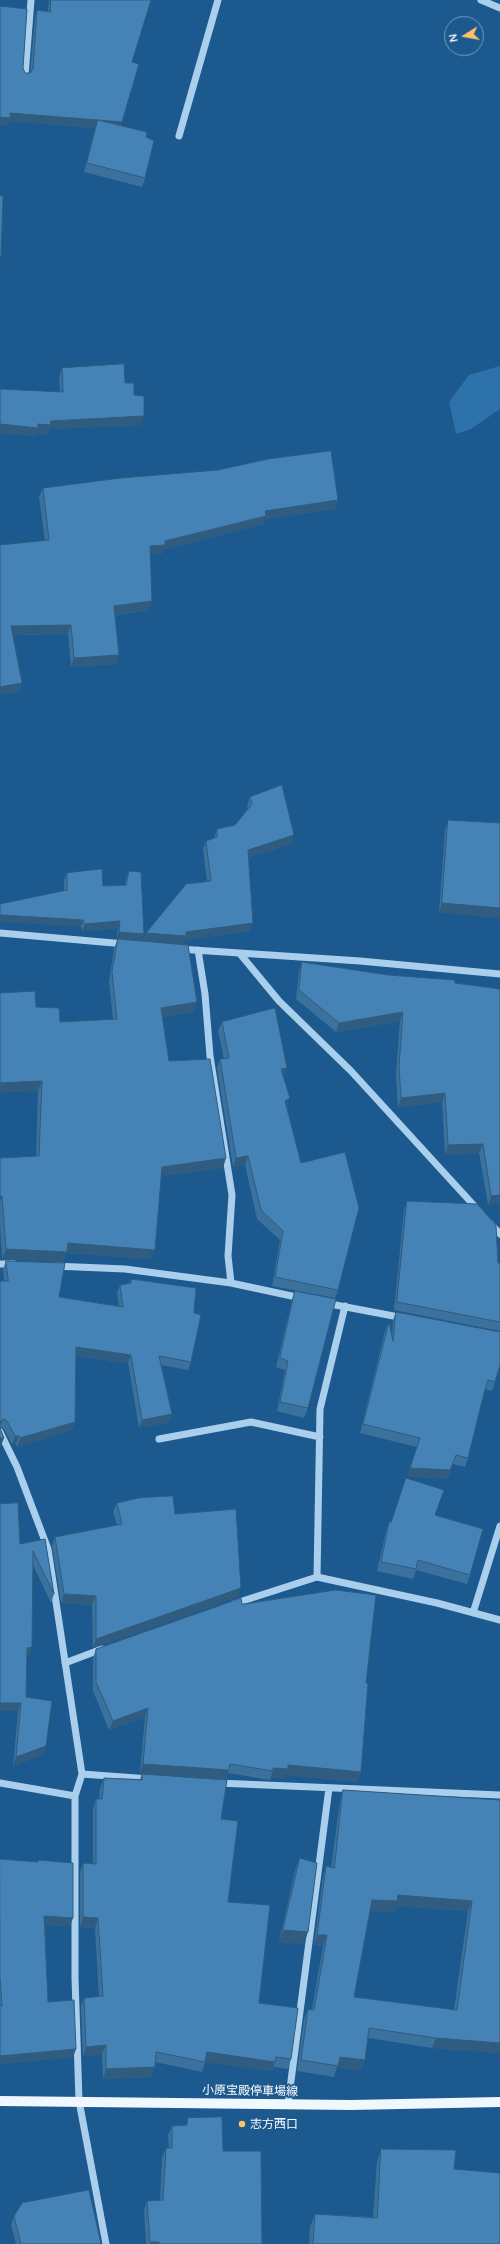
<!DOCTYPE html>
<html>
<head>
<meta charset="utf-8">
<style>
  body { margin:0 }
  #map { position:relative; width:500px; height:2244px; overflow:hidden; background:#1c598e; font-family:Quicksand,sans-serif }
  canvas { display:block }
  .north { position:absolute; left:444px; top:16px; width:40px; height:40px; box-sizing:border-box; background:#1c598e; border:1px solid #779bbb; border-radius:50%; rotate:259deg; font-size:11px; font-weight:700; line-height:16px; text-align:center; color:#fff }
  .north::after { content:''; display:block; margin:auto; width:14px; height:18px; background:#fdc368; clip-path:polygon(50% 0,100% 100%,50% 72%,0 100%) }
</style>
</head>
<body>
<div id="map">
<canvas width="500" height="2244"></canvas>
<div class="north">N</div>
</div>
<script>
const c = document.querySelector('canvas').getContext('2d');
c.lineJoin = 'round';
function paint(path, color) {
  c.fillStyle = color;
  c.fill(path, 'evenodd');
}
function strokePath(path, color, width, dash) {
  c.strokeStyle = color;
  c.lineWidth = width;
  c.lineCap = dash ? 'butt' : 'round';
  c.setLineDash(dash || []);
  c.stroke(path);
}
function label(font, color, halo, rows, align = 'center') {
  c.font = font + ' Quicksand,"Noto Sans JP",sans-serif';
  c.lineWidth = 3.5;
  c.setLineDash([]);
  c.textBaseline = 'middle';
  c.strokeStyle = halo;
  c.fillStyle = color;
  for (const [text, x, y, turn = 0] of rows) {
    c.save();
    c.translate(x, y);
    c.rotate((+turn || 0) * Math.PI / 180);
    c.textAlign = isNaN(turn) ? turn : align;
    if (halo) c.strokeText(text, 0, 0);
    c.fillText(text, 0, 0);
    c.restore();
  }
}
paint(new Path2D(`
  M 500,366 L 500,409 L 471,429 L 456,434 L 449,402 L 469,375 Z`), '#2d72aa');
strokePath(new Path2D(`
  M 481,0 L 500,8
  M 25,76 L 31,0
  M 179,136 L 218,0
  M 0,933 L 125,944
  M 179,949 L 360,961 L 500,974
  M 198,950 L 205,994 L 210,1056 L 232,1195 L 228,1256 L 231,1283
  M 241,955 L 279,1001 L 351,1071 L 479,1211
  M 490,1223 L 500,1234
  M 0,1264 L 14,1264
  M 54,1266 L 125,1269 L 231,1283 L 301,1298
  M 325,1303 L 404,1318
  M 0,1432 L 17,1467 L 48,1549 L 82,1774 L 75,1796 L 75,1978 L 79,2101 L 106,2244
  M 159,1439 L 251,1422 L 320,1437
  M 317,1577 L 320,1409 L 345,1306
  M 233,1604 L 317,1577 L 437,1603 L 500,1620
  M 473,1613 L 500,1526
  M 65,1663 L 102,1649
  M 82,1774 L 150,1779
  M 0,1783 L 75,1796
  M 218,1783 L 500,1795
  M 288,2104 L 329,1788`), '#aacfed', 7);
strokePath(new Path2D(`
  M 0,2101 L 351,2105 L 500,2102`), '#f0f7ff', 10);
paint(new Path2D(`
  M 49,0 L 151,0 L 132,62 L 120,125 L 146,137 L 145,178 L 142,187 L 84,172 L 95,128 L 9,121 L 7,126 L 23,68 L 25,73 L 30,73 L 35,18 L 37,10 L 48,11 Z
  M 62,368 L 125,383 L 134,395 L 141,425 L 49,429 L 47,434 L 36,433 L 35,436 L 0,433 L 60,392 L 59,377 Z
  M 43,488 L 338,500 L 335,509 L 265,519 L 263,524 L 163,550 L 162,554 L 150,554 L 152,601 L 149,610 L 115,615 L 119,655 L 116,664 L 71,667 L 68,634 L 13,635 L 22,683 L 18,692 L 0,545 L 45,541 L 39,497 Z
  M 250,797 L 291,844 L 249,857 L 250,931 L 185,940 L 183,945 L 143,941 L 146,933 L 207,881 L 203,849 L 206,841 L 214,838 L 217,829 L 235,825 L 248,809 L 247,805 Z
  M 448,820 L 500,823 L 500,918 L 439,912 L 445,830 Z
  M 129,871 L 141,872 L 116,939 L 118,928 L 82,931 L 81,927 L 64,891 L 64,880 L 67,873 L 103,886 L 125,885 L 126,878 Z
  M 118,939 L 194,1012 L 162,1017 L 169,1061 L 223,1168 L 161,1176 L 151,1259 L 66,1253 L 63,1262 L 2,1259 L 0,1224 L 0,1158 L 36,1156 L 38,1091 L 36,1007 L 60,1022 L 113,1020 L 109,982 L 114,948 Z
  M 302,962 L 388,975 L 455,983 L 500,1203 L 488,1205 L 479,1153 L 445,1154 L 442,1102 L 398,1107 L 396,1074 L 400,1021 L 336,1032 L 296,999 L 299,971 Z
  M 222,1022 L 284,1077 L 287,1107 L 301,1163 L 338,1290 L 335,1298 L 272,1286 L 280,1240 L 257,1219 L 245,1165 L 233,1167 L 217,1068 L 220,1059 L 224,1059 L 218,1031 Z
  M 407,1201 L 498,1263 L 500,1263 L 500,1331 L 394,1310 L 404,1210 Z
  M 6,1261 L 59,1297 L 119,1306 L 117,1293 L 120,1285 L 130,1283 L 131,1279 L 194,1313 L 191,1362 L 188,1370 L 161,1365 L 172,1414 L 169,1422 L 139,1428 L 128,1363 L 76,1356 L 75,1422 L 72,1430 L 17,1447 L 16,1444 L 12,1444 L 4,1429 L 0,1427 L 0,1281 L 4,1281 L 3,1269 Z
  M 295,1291 L 308,1408 L 304,1418 L 277,1411 L 285,1370 L 276,1367 L 292,1300 Z
  M 396,1312 L 495,1382 L 492,1391 L 485,1389 L 484,1393 L 468,1458 L 465,1467 L 453,1464 L 447,1479 L 407,1476 L 417,1447 L 360,1433 L 385,1331 L 389,1322 L 392,1335 L 393,1320 Z
  M 117,1503 L 175,1514 L 238,1597 L 93,1648 L 92,1605 L 61,1603 L 52,1545 L 55,1537 L 117,1525 L 113,1512 Z
  M 0,1504 L 20,1544 L 45,1539 L 54,1594 L 51,1603 L 33,1565 L 29,1656 L 27,1656 L 26,1697 L 44,1754 L 13,1766 L 18,1711 L 0,1711 Z
  M 435,1515 L 470,1575 L 467,1584 L 416,1570 L 413,1579 L 377,1571 L 386,1531 L 389,1522 L 391,1522 Z
  M 242,1604 L 366,1683 L 357,1782 L 286,1775 L 284,1779 L 271,1777 L 270,1780 L 228,1773 L 226,1779 L 140,1773 L 145,1717 L 109,1730 L 93,1691 L 93,1658 L 96,1649 Z
  M 142,1774 L 221,1819 L 228,1902 L 259,2003 L 291,2059 L 288,2069 L 274,2067 L 272,2071 L 205,2062 L 202,2072 L 155,2062 L 152,2077 L 103,2079 L 102,2054 L 83,2056 L 81,2007 L 84,1998 L 99,1997 L 95,1928 L 80,1927 L 80,1872 L 83,1863 L 93,1863 L 93,1809 L 96,1799 L 99,1799 L 100,1788 L 104,1778 L 140,1779 Z
  M 343,1790 L 500,1800 L 500,2053 L 432,2048 L 368,2038 L 365,2060 L 361,2070 L 337,2067 L 334,2077 L 297,2071 L 304,2019 L 308,2009 L 312,2009 L 323,1946 L 314,1945 L 323,1877 L 326,1866 L 331,1868 L 340,1801 ZM 396,1906 L 468,1911 L 454,2010 L 354,1997 L 370,1911 L 394,1912 Z
  M 300,1858 L 304,1944 L 279,1942 L 295,1870 Z
  M 0,1859 L 38,1862 L 38,1860 L 70,1926 L 45,1925 L 48,2002 L 76,2049 L 73,2057 L 0,2064 Z
  M 188,2118 L 223,2151 L 262,2244 L 146,2244 L 144,2210 L 147,2201 L 160,2201 L 162,2157 L 166,2148 L 169,2148 L 168,2135 L 172,2126 L 186,2125 Z
  M 381,2149 L 454,2169 L 500,2244 L 309,2244 L 310,2227 L 315,2214 L 373,2217 L 377,2162 Z
  M 14,2216 L 101,2244 L 16,2244 L 11,2225 Z`), '#3b719d');
paint(new Path2D(`
  M 10,113 L 98,120 L 95,128 L 9,121 L 7,126 L 0,125 L 0,117 Z
  M 98,120 L 122,122 L 119,129 Z
  M 144,416 L 141,425 L 49,429 L 47,434 L 36,433 L 35,436 L 0,433 L 0,424 L 38,424 L 51,421 Z
  M 338,500 L 335,509 L 265,519 L 263,524 L 163,550 L 162,554 L 147,554 L 150,546 L 265,511 Z
  M 152,601 L 149,610 L 110,615 L 114,606 Z
  M 71,625 L 68,634 L 8,635 L 11,626 Z
  M 119,655 L 116,664 L 71,667 L 74,658 Z
  M 22,683 L 18,692 L 0,695 L 0,687 Z
  M 294,835 L 291,844 L 245,858 L 248,850 Z
  M 442,903 L 500,908 L 500,918 L 439,912 Z
  M 0,915 L 83,920 L 81,927 L 0,922 Z
  M 120,921 L 118,928 L 82,931 L 85,924 Z
  M 253,923 L 250,931 L 185,940 L 183,945 L 143,941 L 146,933 L 186,932 Z
  M 119,932 L 144,934 L 142,941 L 116,939 Z
  M 197,1002 L 194,1012 L 157,1018 L 161,1008 Z
  M 403,1012 L 400,1021 L 336,1032 L 339,1023 Z
  M 287,1068 L 284,1077 L 281,1069 Z
  M 42,1081 L 38,1091 L 0,1093 L 0,1083 Z
  M 445,1093 L 442,1102 L 398,1107 L 401,1098 Z
  M 290,1098 L 287,1107 L 282,1110 L 285,1101 Z
  M 483,1144 L 479,1153 L 445,1154 L 448,1145 Z
  M 248,1156 L 245,1165 L 233,1167 L 236,1158 Z
  M 226,1158 L 223,1168 L 158,1177 L 162,1167 Z
  M 500,1195 L 500,1203 L 488,1205 L 491,1196 Z
  M 0,1196 L 2,1196 L 0,1202 Z
  M 68,1243 L 155,1250 L 151,1259 L 66,1253 L 63,1262 L 2,1259 L 6,1249 Z
  M 76,1347 L 131,1355 L 128,1363 L 73,1355 Z
  M 172,1414 L 169,1422 L 139,1428 L 142,1420 Z
  M 3,1419 L 0,1427 L 0,1422 Z
  M 75,1422 L 72,1430 L 17,1447 L 20,1438 Z
  M 15,1436 L 19,1436 L 16,1444 L 12,1444 Z
  M 0,1438 L 4,1438 L 1,1446 L 0,1446 Z
  M 410,1468 L 450,1470 L 447,1479 L 407,1476 Z
  M 241,1588 L 238,1597 L 93,1648 L 96,1639 Z
  M 64,1594 L 96,1596 L 92,1605 L 61,1603 Z
  M 32,1647 L 29,1656 L 24,1656 L 27,1648 Z
  M 0,1703 L 21,1703 L 18,1711 L 0,1711 Z
  M 148,1708 L 145,1717 L 109,1730 L 113,1721 Z
  M 46,1746 L 44,1754 L 13,1766 L 16,1757 Z
  M 143,1764 L 229,1770 L 226,1779 L 140,1773 Z
  M 288,1765 L 361,1772 L 357,1782 L 286,1775 L 284,1779 L 271,1777 L 273,1768 Z
  M 398,1895 L 472,1901 L 468,1911 L 396,1906 L 394,1912 L 368,1911 L 372,1900 Z
  M 44,1916 L 73,1918 L 70,1926 L 41,1925 Z
  M 83,1917 L 98,1918 L 95,1928 L 80,1927 Z
  M 283,1930 L 308,1932 L 304,1944 L 279,1942 Z
  M 317,1935 L 327,1935 L 323,1946 L 314,1945 Z
  M 436,2038 L 500,2043 L 500,2053 L 432,2048 Z
  M 106,2045 L 102,2054 L 83,2056 L 86,2047 Z
  M 76,2049 L 73,2057 L 0,2064 L 0,2056 Z
  M 207,2052 L 275,2062 L 272,2071 L 204,2062 Z
  M 340,2057 L 365,2060 L 361,2070 L 337,2067 Z
  M 155,2067 L 152,2077 L 103,2079 L 106,2069 Z
  M 150,2242 L 159,2242 L 158,2244 L 150,2244 Z`), '#305c7f');
const building = new Path2D(`
  M 51,0 L 151,0 L 132,62 L 139,64 L 122,122 L 98,120 L 10,113 L 10,118 L 0,117 L 0,6 L 27,9 L 23,68 L 25,73 L 30,73 L 33,69 L 37,10 L 50,12 Z
  M 98,120 L 147,132 L 146,137 L 154,141 L 145,178 L 87,163 Z
  M 0,195 L 3,196 L 1,257 L 0,257 Z
  M 124,364 L 125,383 L 134,383 L 134,395 L 144,396 L 144,416 L 51,421 L 50,425 L 38,424 L 38,428 L 0,424 L 0,389 L 63,392 L 62,368 Z
  M 331,451 L 338,500 L 265,511 L 266,516 L 165,541 L 165,545 L 150,546 L 152,601 L 114,606 L 119,655 L 74,658 L 71,625 L 11,626 L 22,683 L 0,687 L 0,545 L 49,540 L 43,488 L 121,478 L 218,470 L 268,459 Z
  M 282,785 L 294,835 L 248,850 L 253,923 L 186,932 L 186,936 L 146,933 L 186,884 L 211,881 L 206,841 L 217,837 L 217,829 L 235,825 L 252,804 L 250,797 Z
  M 448,820 L 500,823 L 500,908 L 442,903 Z
  M 102,869 L 103,886 L 126,885 L 129,871 L 141,872 L 144,934 L 119,932 L 120,921 L 85,924 L 83,920 L 0,915 L 0,904 L 67,890 L 67,873 Z
  M 118,939 L 188,945 L 197,1002 L 161,1008 L 169,1061 L 210,1059 L 226,1158 L 162,1167 L 155,1250 L 68,1243 L 67,1252 L 6,1249 L 2,1196 L 0,1196 L 0,1158 L 39,1156 L 42,1081 L 0,1083 L 0,993 L 35,991 L 36,1007 L 59,1008 L 60,1022 L 117,1019 L 112,972 Z
  M 302,962 L 388,975 L 455,980 L 455,983 L 500,989 L 500,1195 L 491,1196 L 483,1144 L 448,1145 L 445,1093 L 401,1098 L 399,1066 L 403,1012 L 339,1023 L 299,990 Z
  M 275,1008 L 287,1068 L 281,1069 L 290,1098 L 285,1101 L 301,1163 L 345,1152 L 359,1208 L 338,1290 L 275,1277 L 283,1231 L 261,1210 L 248,1156 L 236,1158 L 220,1059 L 229,1058 L 222,1022 Z
  M 407,1201 L 477,1204 L 496,1225 L 498,1263 L 500,1263 L 500,1322 L 397,1302 Z
  M 6,1261 L 65,1263 L 59,1297 L 123,1307 L 120,1285 L 131,1283 L 131,1279 L 196,1288 L 194,1313 L 201,1315 L 191,1362 L 159,1356 L 172,1414 L 142,1420 L 131,1355 L 76,1347 L 75,1422 L 20,1438 L 19,1436 L 15,1436 L 7,1421 L 3,1419 L 0,1422 L 0,1281 L 8,1281 Z
  M 295,1291 L 336,1299 L 308,1408 L 280,1402 L 288,1361 L 280,1358 Z
  M 396,1312 L 500,1332 L 500,1365 L 495,1382 L 488,1380 L 484,1393 L 468,1458 L 456,1455 L 450,1470 L 410,1468 L 420,1438 L 363,1424 L 389,1322 L 393,1341 Z
  M 0,1428 L 4,1438 L 0,1438 Z
  M 406,1478 L 444,1490 L 435,1515 L 483,1529 L 470,1575 L 418,1560 L 416,1569 L 381,1562 L 389,1522 L 391,1522 Z
  M 173,1496 L 175,1514 L 236,1509 L 241,1588 L 96,1639 L 96,1596 L 64,1594 L 55,1537 L 122,1524 L 117,1503 L 138,1498 Z
  M 18,1503 L 20,1544 L 45,1539 L 54,1594 L 33,1551 L 32,1647 L 27,1648 L 26,1697 L 52,1701 L 46,1746 L 16,1757 L 21,1703 L 0,1703 L 0,1504 Z
  M 336,1590 L 376,1595 L 366,1683 L 368,1683 L 361,1772 L 288,1765 L 288,1769 L 273,1768 L 273,1771 L 230,1764 L 229,1770 L 143,1764 L 148,1708 L 113,1721 L 96,1682 L 96,1649 L 241,1598 L 242,1604 Z
  M 142,1774 L 227,1780 L 221,1819 L 238,1821 L 228,1902 L 270,1905 L 259,2003 L 298,2008 L 291,2059 L 276,2057 L 275,2062 L 207,2052 L 205,2062 L 156,2052 L 155,2067 L 106,2069 L 106,2045 L 86,2047 L 84,1998 L 103,1996 L 98,1918 L 83,1917 L 83,1863 L 96,1864 L 96,1799 L 102,1799 L 104,1778 L 142,1780 Z
  M 343,1790 L 500,1800 L 500,2043 L 436,2038 L 369,2028 L 365,2060 L 340,2057 L 338,2066 L 301,2060 L 308,2009 L 314,2010 L 327,1935 L 317,1935 L 326,1866 L 334,1868 ZM 398,1895 L 472,1901 L 457,2010 L 354,1997 L 372,1900 L 397,1901 Z
  M 300,1858 L 317,1863 L 308,1932 L 283,1930 Z
  M 0,1859 L 38,1862 L 38,1860 L 73,1863 L 73,1918 L 44,1916 L 48,2002 L 74,2000 L 76,2049 L 0,2056 L 0,2006 L 2,2006 L 0,1978 Z
  M 222,2117 L 223,2151 L 261,2151 L 262,2244 L 159,2244 L 159,2242 L 150,2242 L 147,2201 L 163,2200 L 166,2148 L 172,2148 L 172,2126 L 187,2125 L 188,2118 Z
  M 381,2149 L 456,2150 L 454,2169 L 500,2173 L 500,2244 L 313,2244 L 315,2214 L 377,2218 Z
  M 89,2190 L 101,2244 L 21,2244 L 14,2216 L 22,2203 Z`);
paint(building, '#4583b6');
strokePath(building, '#305c7f', 1);
for (const [x, y, r, color] of [
  [242,2124,4,"#fdc368"]
]) {
  const dot = new Path2D();
  dot.arc(x, y, r, 0, 2 * Math.PI);
  c.fillStyle = color;
  c.fill(dot);
  strokePath(dot, '#1c598e', 1.5);
}
label('12px', '#fff', '#1c598e', [
  ["小原宝殿停車場線",250,2091,1]
]);
label('12px', '#fff', '#1c598e', [
  ["志方西口",250,2124]
], 'left');
</script>
</body>
</html>
